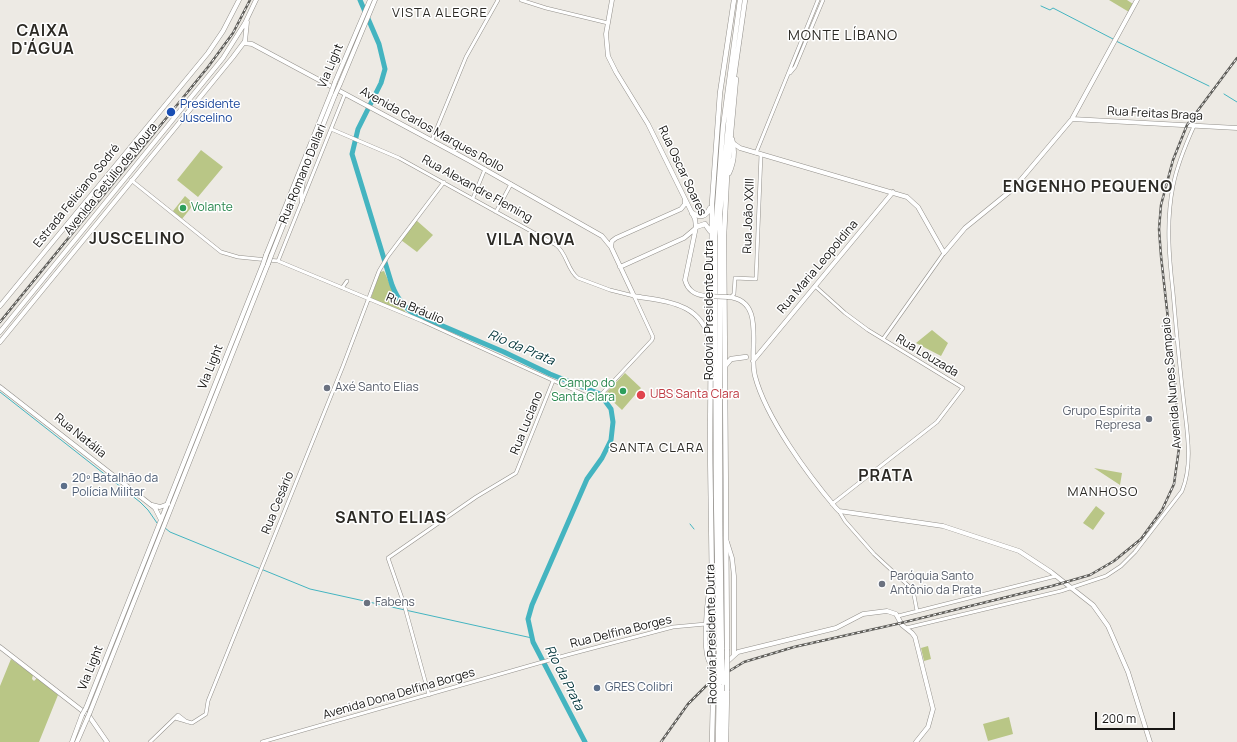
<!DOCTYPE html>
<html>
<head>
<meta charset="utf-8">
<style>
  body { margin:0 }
  #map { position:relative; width:1237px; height:742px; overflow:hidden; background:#edeae4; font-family:Manrope,sans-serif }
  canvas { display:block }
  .scale { position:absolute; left:1095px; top:712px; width:80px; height:18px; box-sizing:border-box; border:2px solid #171614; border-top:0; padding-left:5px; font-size:12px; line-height:14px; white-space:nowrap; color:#171614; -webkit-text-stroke:3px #fff; paint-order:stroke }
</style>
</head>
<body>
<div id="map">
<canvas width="1237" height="742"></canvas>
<div class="scale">200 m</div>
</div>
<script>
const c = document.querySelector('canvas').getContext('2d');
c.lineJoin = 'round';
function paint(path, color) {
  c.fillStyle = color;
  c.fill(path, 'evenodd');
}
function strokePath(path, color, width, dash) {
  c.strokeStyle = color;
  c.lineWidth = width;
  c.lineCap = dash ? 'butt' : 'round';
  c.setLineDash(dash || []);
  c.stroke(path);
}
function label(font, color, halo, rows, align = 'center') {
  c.font = font + ' Manrope,sans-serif';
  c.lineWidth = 3;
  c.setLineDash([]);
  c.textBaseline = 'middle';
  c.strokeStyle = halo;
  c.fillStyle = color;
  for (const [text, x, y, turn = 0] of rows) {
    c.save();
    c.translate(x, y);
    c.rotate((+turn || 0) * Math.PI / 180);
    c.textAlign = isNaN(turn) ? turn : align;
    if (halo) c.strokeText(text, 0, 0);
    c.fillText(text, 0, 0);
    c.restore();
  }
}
paint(new Path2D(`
  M 1109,0 L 1127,0 L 1133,4 L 1129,12 Z
  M 201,150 L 223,167 L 198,197 L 177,180 Z
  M 185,196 L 194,204 L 182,219 L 173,211 Z
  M 416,220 L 433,235 L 417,252 L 401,240 Z
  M 384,271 L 397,300 L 407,314 L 371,298 L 380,272 Z
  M 932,330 L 948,343 L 941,356 L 916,343 Z
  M 625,373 L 641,388 L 622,410 L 605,394 Z
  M 1094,468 L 1122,473 L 1120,485 Z
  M 1096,506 L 1105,513 L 1093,530 L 1083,523 Z
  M 928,646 L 931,659 L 924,661 L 921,648 Z
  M 11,659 L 33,675 L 32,679 L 34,681 L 37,678 L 58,695 L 39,742 L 0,742 L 0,686 Z
  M 1009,717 L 1013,734 L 988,741 L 983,724 Z`), '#b9c686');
strokePath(new Path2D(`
  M 1041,6 L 1050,10 L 1053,8 L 1113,39
  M 1116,41 L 1209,86
  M 1224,94 L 1237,102
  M 0,392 L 140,502 L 148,510 L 157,523
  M 690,524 L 694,529
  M 165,528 L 170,532 L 310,589 L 532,638`), '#44b4c0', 1);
strokePath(new Path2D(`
  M 360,0 L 379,44 L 385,69 L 381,83 L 358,129 L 352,154 L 392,285 C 397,298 404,309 417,315 L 504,352 L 550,374 L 600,394 L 611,409 L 613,422 L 611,440 L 602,458 L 587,479 L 532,605 L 528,619 L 533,642 L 585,742`), '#44b4c0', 5);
const minor = new Path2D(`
  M 521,0 L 546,8 L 608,23
  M 790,73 L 795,67 L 823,0
  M 432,140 L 466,57 L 498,0
  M 756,153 L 818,0
  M 131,180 L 221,252 L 238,257 L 278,261 L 422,321 L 596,400 L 652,340 L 653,337 L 634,296 L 610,290 L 578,278 C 567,270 567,253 556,245 L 399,158 L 331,129
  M 473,198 L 485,169
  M 496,212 L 511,184
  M 278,261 L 345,94
  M 816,287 L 845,313 L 868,330 L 963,388 L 937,422 L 832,504
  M 342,288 L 347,281
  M 731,297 L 734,294 L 735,278 L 756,279 L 761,154
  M 883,339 L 944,253
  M 839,511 L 845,521 L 874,554 L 913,590 L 917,611
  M 898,616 L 1056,576
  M 906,628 L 1061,591 L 1106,576 L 1121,566 L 1135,552 L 1182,491 C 1194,462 1186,426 1183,395 C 1179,361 1176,327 1173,292 C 1169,257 1166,221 1173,186 C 1177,165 1185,146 1194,126
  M 429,695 L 404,604 L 388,558 L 476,497 L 516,473 L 553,381
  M 175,718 L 192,723 L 206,714 L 208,701 L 343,366 L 379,271 L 388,256 L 444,182
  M 150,742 L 178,715 L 187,722
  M 262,742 L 567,655 L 673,627 L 706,624`);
const major = new Path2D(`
  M 612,0 L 606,34 L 608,56 L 616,72 L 648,124 L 695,219 L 696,227 L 685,280 C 688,291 695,295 706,296
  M 244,43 L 252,44 L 470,161 L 602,236 L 611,247 L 634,296 C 667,302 701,302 710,342
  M 335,82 L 370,0
  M 340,84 L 375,0
  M 1072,119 L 1237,128
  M 733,143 L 740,148 L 907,197 L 918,207 L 944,253 L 965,228 L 1013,189 L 1072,119 L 1137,0
  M 302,201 L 301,195 L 303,181
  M 611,246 L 612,241 L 616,238 L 681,209 L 685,204 L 685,199
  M 266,255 L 331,93
  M 271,256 L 335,95
  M 620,267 L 684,238 L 696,228
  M 728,297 C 767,300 748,350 755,376 C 766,418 808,475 836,508 L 839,511 L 943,526 L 1019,551 L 1051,572 L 1093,605 L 1108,626 L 1128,672 L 1150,742
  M 0,306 L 208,53 L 223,31 L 239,0
  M 0,332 L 223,58 L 245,23 L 256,0
  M 0,342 L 233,57 L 245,41 L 247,22
  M 753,361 L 893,192
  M 0,387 L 155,508 L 161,520
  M 152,505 L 160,507 L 168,504
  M 727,542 L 732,558 L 734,576 L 734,655
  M 711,581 C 708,594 700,658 712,665 L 727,662 L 738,652 L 836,628 L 863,614 L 887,611 L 896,614 L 902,625 L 912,633 L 915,637 L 933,709 L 928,727 L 916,742
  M 0,647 L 89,716 L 107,742
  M 86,708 L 263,264
  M 90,712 L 268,264
  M 72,742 L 82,715
  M 77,742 L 87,719`);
const highway = new Path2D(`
  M 729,173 C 734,162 735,150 732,139
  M 692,213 C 700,218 706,217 710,208
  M 696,227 L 705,224 L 710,231
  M 725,366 L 731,359 L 746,357
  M 727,649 L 724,236 L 727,176 L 736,79
  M 713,653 L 710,447 L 712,203 L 720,93 L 734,0
  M 722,660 L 720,519 L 720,214 L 730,105 L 745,0
  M 719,661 L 716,495 L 715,236 L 723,127 L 740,0
  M 712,742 L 713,700
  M 718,742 L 719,685
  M 722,742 L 723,683
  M 726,742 L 727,691`);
strokePath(minor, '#93908b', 4);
strokePath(major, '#93908b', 5);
strokePath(highway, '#93908b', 5.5);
strokePath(minor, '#fff', 3);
strokePath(major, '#fff', 4);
strokePath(highway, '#fff', 4.5);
const rail = new Path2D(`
  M 0,322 L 208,67 L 233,33 L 250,0
  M 661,742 L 688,704 L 708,684 L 744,662 L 794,647 L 901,623 L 1052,586 L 1090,575 L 1114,561 L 1141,539 L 1162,510 L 1174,484 L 1179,448 L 1175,382 L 1161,256 L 1159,229 L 1161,205 L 1173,160 L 1187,125 L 1237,58`);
strokePath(rail, '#5f5e5a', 2.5);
strokePath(rail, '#fff', 1, [3]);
const majorBridge = new Path2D(`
  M 331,93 L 335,82
  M 335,95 L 340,84
  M 263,264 L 266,255
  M 268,264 L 271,256
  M 706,296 L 728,297
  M 82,715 L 86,708
  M 87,719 L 90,712`);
const highwayBridge = new Path2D(`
  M 727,649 L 727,691
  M 713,653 L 713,700
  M 722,660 L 723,683
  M 719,661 L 719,685`);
strokePath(majorBridge, '#93908b', 5, []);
strokePath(highwayBridge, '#93908b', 5.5, []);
strokePath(majorBridge, '#fff', 4);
strokePath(highwayBridge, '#fff', 4.5);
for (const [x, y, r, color] of [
  [171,112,5,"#1a4fb4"],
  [183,208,4,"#2e9e5b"],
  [327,388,4,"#6b7280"],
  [623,391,4,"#2e9e5b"],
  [641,395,5,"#e0444e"],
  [1149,419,4,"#6b7280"],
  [64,486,4,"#5c6f8a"],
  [882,584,4,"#6b7280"],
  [367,603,4,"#6b7280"],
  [597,688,4,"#5c6f8a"]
]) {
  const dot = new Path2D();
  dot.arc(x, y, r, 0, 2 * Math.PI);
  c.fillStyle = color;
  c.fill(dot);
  strokePath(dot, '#fff', 1.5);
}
label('12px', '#171614', '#fff', [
  ["Via Light",331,66,-67],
  ["Rua Freitas Braga",1155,114,3],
  ["Avenida Carlos Marques Rollo",432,130,29],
  ["Rua Oscar Soares",682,171,65],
  ["Rua Romano Dallari",303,174,-68],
  ["Avenida Getúlio de Moura",111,179,-51],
  ["Rua Alexandre Fleming",477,189,29],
  ["Estrada Feliciano Sodré",77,196,-51],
  ["Rua João XXIII",749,216,-88],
  ["Rua Maria Leopoldina",818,267,-50],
  ["Rua Bráulio",415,309,23],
  ["Rodovia Presidente Dutra",710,310,-90],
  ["Rua Louzada",927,356,31],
  ["Via Light",211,367,-68],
  ["Avenida Nunes Sampaio",1172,383,-95],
  ["Rua Luciano",527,423,-68],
  ["Rua Natália",80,436,39],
  ["Rua Cesário",278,503,-68],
  ["Rua Delfina Borges",621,632,-14],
  ["Rodovia Presidente Dutra",712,634,-91],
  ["Via Light",91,668,-68],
  ["Avenida Dona Delfina Borges",399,694,-16]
]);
label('12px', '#164399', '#fff', [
  ["Presidente",180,105],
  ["Juscelino",180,119]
], 'left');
label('12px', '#27864d', '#fff', [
  ["Volante",191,208],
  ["Campo do",615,384,"right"],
  ["Santa Clara",615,398,"right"]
], 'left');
label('12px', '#5b616d', '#fff', [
  ["Axé Santo Elias",335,388],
  ["Grupo Espírita",1141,412,"right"],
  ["Represa",1141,426,"right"],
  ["Paróquia Santo",890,577],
  ["Antônio da Prata",890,591],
  ["Fabens",375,603]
], 'left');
label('12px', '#be3a42', '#fff', [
  ["UBS Santa Clara",650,395]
], 'left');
label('12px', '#4e5e75', '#fff', [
  ["20º Batalhão da",72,479],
  ["Polícia Militar",72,493],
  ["GRES Colibri",605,688]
], 'left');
c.letterSpacing = '1px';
label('13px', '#2c2a25', '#fff', [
  ["VISTA ALEGRE",440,13],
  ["SANTA CLARA",657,448],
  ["MANHOSO",1103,492]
]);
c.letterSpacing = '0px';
label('italic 13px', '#00343a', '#fff', [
  ["Rio da Prata",521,348,23],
  ["Rio da Prata",564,678,63]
]);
c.letterSpacing = '1px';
label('14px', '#2c2a25', '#fff', [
  ["MONTE LÍBANO",843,36]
]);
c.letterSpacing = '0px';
c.letterSpacing = '1px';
label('bold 16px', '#2c2a25', '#fff', [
  ["CAIXA",43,32],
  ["D'ÁGUA",43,50],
  ["ENGENHO PEQUENO",1088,188],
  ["JUSCELINO",137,240],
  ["VILA NOVA",531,241],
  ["PRATA",886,477],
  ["SANTO ELIAS",391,519]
]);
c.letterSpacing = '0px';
</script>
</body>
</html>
